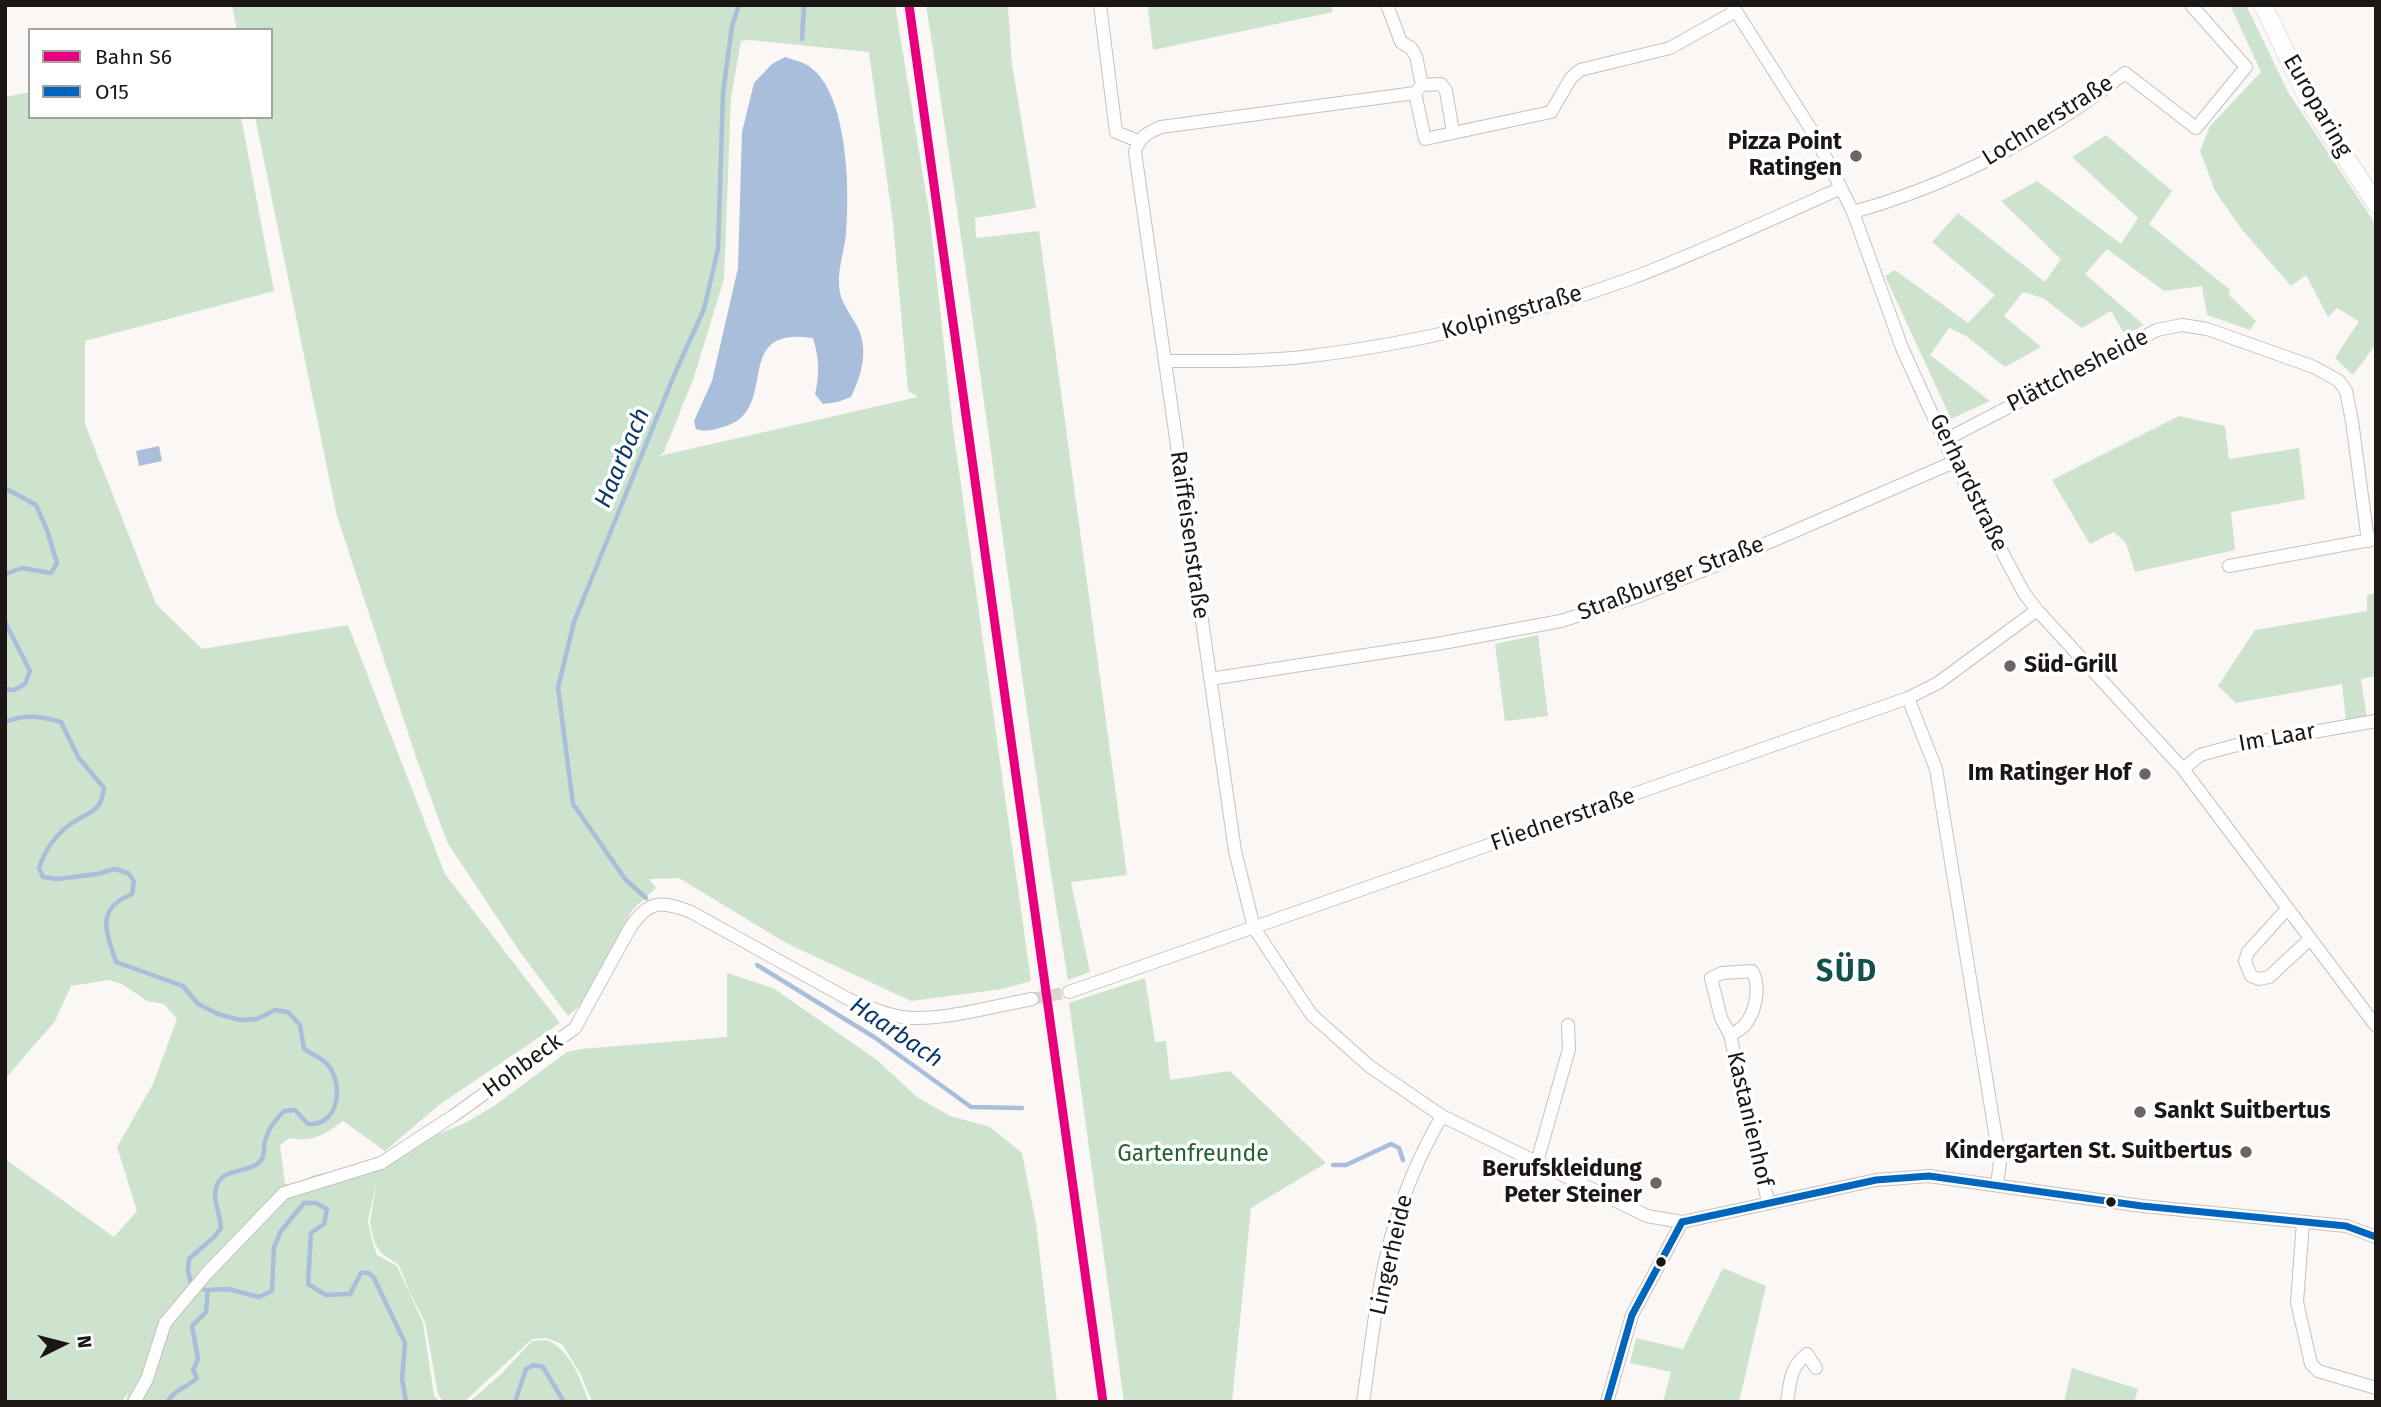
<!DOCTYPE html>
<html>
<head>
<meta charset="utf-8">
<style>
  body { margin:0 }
  #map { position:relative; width:2381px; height:1407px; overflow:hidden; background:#fbf7f5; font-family:"Fira Sans",sans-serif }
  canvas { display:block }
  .frame { position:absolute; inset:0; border:7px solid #1c1714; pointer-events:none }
  .legend { position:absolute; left:28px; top:28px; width:245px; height:91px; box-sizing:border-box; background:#fff; border:2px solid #a4a2a1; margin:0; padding:9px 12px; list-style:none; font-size:21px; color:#1c1714 }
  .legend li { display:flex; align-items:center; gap:14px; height:35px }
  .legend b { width:35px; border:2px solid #a4a2a1 }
  .north { position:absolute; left:28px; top:1309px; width:70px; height:70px; -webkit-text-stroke:5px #fff; paint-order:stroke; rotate:84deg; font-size:19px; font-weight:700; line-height:28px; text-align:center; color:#1c1714 }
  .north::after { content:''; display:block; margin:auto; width:24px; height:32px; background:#1c1714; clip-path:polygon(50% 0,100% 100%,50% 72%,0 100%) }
</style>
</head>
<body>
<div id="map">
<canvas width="2381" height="1407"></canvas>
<div class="frame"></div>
<ul class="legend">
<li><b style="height:9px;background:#e6007e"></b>Bahn S6</li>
<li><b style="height:9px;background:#0065bd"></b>O15</li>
</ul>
<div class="north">N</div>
</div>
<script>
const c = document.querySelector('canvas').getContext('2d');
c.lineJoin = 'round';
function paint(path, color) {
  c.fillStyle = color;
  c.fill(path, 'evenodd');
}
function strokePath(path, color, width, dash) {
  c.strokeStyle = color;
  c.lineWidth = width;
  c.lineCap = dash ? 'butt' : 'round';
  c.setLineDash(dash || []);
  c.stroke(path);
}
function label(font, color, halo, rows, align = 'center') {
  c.font = font + ' "Fira Sans",sans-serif';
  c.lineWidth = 7;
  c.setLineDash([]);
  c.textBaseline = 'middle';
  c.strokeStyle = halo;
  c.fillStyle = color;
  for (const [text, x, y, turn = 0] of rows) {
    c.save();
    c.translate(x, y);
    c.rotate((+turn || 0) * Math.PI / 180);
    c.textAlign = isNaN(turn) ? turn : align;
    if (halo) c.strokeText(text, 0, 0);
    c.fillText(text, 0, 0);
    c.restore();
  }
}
paint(new Path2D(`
  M 232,5 L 895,5 L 930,218 L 953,428 L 1031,981 L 1002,989 L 911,1001 L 786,943 L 679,878 L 649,879 L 656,888 L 632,910 L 585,1001 L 568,1016 L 520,952 L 447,842 L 416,757 L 337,516 L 255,117 L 271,117 L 271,30 L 237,30 ZM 750,40 L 869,52 L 893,223 L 908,391 L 918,397 L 659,456 L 664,452 L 694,377 L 724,279 L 731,98 L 741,41 Z
  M 926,5 L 1023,5 L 1008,7 L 1012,65 L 1036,208 L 975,218 L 976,238 L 1039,231 L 1127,875 L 1071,882 L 1090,972 L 1068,980 C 1015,656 978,330 926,5 Z
  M 1151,5 L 1331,5 L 1333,12 L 1153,50 L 1148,9 Z
  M 2230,5 L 2246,5 L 2288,92 L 2376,225 L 2376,344 L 2353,375 L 2335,358 L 2359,321 L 2337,308 L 2328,317 L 2306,275 L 2291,286 L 2243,231 L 2215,191 L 2200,151 L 2210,126 L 2261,72 Z
  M 30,92 L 30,117 L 241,117 L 274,291 L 85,341 L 85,424 L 156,604 L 202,649 L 348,625 L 445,874 L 560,1023 L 439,1105 L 385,1151 L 343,1121 C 326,1134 312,1143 289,1138 L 280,1145 L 285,1184 C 304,1185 320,1165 339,1176 L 465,1123 L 494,1106 L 567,1052 L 581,1049 L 727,1037 L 727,973 L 773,988 L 877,1060 L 917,1097 L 950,1116 L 990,1127 L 1022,1153 L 1036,1224 L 1057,1402 L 592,1402 L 581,1375 L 562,1344 L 547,1338 L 532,1339 L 464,1402 L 443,1402 L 438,1394 L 425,1322 L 409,1291 L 399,1265 L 381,1253 L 375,1244 L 370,1223 L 377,1179 L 368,1221 L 373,1244 L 377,1255 L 397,1266 L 423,1323 L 434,1395 L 439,1402 L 126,1402 L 128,1392 L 122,1402 L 5,1402 L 5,1159 L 114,1237 L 137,1211 L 117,1147 L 153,1084 L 177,1019 L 164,1004 L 147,1001 L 122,984 L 109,980 L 71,986 L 55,1021 L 5,1079 L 5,97 Z
  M 2106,135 L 2172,191 L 2149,224 L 2230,290 L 2229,295 L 2256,321 L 2250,330 L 2207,315 L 2202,286 L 2164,291 L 2107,249 L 2085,274 L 2144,325 L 2125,335 L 2111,311 L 2082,328 L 2043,298 L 2023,292 L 2004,316 L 2041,347 L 2005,367 L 1966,336 L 1949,328 L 1930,355 L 1990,401 L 1951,419 L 1885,276 L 1895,270 L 1968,323 L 1995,295 L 1932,242 L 1958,213 L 2045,282 L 2061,259 L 2001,201 L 2037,181 L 2121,244 L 2138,218 L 2072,157 Z
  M 2179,416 L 2225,426 L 2229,459 L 2299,448 L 2305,499 L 2231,512 L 2235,550 L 2135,572 L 2126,543 L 2114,532 L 2090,544 L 2052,480 Z
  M 2376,593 L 2376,676 L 2361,679 L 2367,718 L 2346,722 L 2342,684 L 2236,703 L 2218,686 L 2255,630 L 2367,611 L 2367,595 Z
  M 1538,635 L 1548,716 L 1505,721 L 1495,644 Z
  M 1145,978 L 1155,1042 L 1166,1041 L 1170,1080 L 1230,1071 L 1326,1163 L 1251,1208 L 1232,1402 L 1124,1402 L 1069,1003 Z
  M 1723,1268 L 1766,1286 L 1739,1402 L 1663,1402 L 1671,1372 L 1630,1363 L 1636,1338 L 1683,1349 Z
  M 547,1340 C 571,1351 580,1378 589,1402 L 469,1402 L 500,1375 L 532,1341 Z
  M 2072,1368 L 2138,1389 L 2134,1402 L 2064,1402 Z`), '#cde3cd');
paint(new Path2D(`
  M 785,57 C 793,60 804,62 810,67 C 848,94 850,191 846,234 C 844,253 836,273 840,293 C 843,305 851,315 857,326 C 869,350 862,374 851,397 L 838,402 L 823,404 L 815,394 C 820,374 819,357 813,338 C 728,325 783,411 723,427 C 713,430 706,432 696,429 L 694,421 L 712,381 L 738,268 L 742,132 L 754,83 L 772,64 Z
  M 159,446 L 162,461 L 139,466 L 136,451 Z`), '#a8beda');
strokePath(new Path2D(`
  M 802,39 L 804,5
  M 5,488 L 36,505 L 47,530 L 57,563 L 51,573 L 22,568 L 5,574
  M 5,622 L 30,671 L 25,684 L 14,690 L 5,689
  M 5,722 C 25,714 41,716 61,722 L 78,757 L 104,788 C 101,813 90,811 72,823 C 56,834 45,850 39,868 L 43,877 L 58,879 L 97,874 L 115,869 L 128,873 L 134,881 L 132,894 C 95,909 106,931 116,962 L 183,986 L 198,1004 L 218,1014 L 240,1020 L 257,1019 L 275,1010 L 288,1012 L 300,1025 L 304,1049 C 312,1054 322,1058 328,1065 C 344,1085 339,1126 308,1124 L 295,1110 L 284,1111 C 276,1119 269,1127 266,1138 C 263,1144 265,1153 262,1159 C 250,1177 215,1163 215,1196 C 216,1206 220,1217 221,1228 L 214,1237 L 189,1259 L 188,1271 L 191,1284 L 205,1290 L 228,1289 L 259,1297 L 272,1291 L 274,1247 L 281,1231 L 304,1203 L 316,1203 L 327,1209 L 324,1224 L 311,1233 L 308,1284 L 326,1295 L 350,1294 L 361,1273 L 369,1273 L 374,1278 L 405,1343 L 402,1379 L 406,1402
  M 646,898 L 625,879 L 573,804 L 558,688 L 574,622 L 675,373 L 704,309 L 718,249 L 723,93 L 732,26 L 739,5
  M 757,965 L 874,1037 L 971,1107 L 1022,1108
  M 1333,1165 L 1346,1165 L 1391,1144 L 1399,1148 L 1403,1160
  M 168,1402 C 172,1391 188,1387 197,1378 L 193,1370 L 198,1359 L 192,1326 L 206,1312 L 208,1290
  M 515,1402 L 526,1369 L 534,1365 L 543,1367 L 564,1402`), '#a8beda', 4.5);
strokePath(new Path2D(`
  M 1032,999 L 1069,992`), '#dad5d3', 12, [12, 6]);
const minor = new Path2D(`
  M 1100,5 L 1116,132 L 1138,141
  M 1387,5 L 1401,42 L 1411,48 L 1416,56 L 1422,85 L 1415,93 L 1425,139 L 1551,112 L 1571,78 L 1580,70 L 1670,48 L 1736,11
  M 1732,5 L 1814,134 L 1853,212 L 1902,348 L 1954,462 L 2024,593 L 2037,610 L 2183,769 L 2376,1026
  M 1422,85 L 1441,84 L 1446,91 L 1453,132
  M 1415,93 L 1161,127 C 1147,133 1139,137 1135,152 L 1235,851 L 1254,928 L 1311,1014 L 1369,1066 L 1442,1116 L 1647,1216 L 1682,1222 L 1876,1180 L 1929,1176 L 2142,1206 L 2346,1226 L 2376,1237
  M 1853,212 C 1951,185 2045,136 2125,73 L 2196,128 L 2246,67 L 2191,5
  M 1165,361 C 1210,361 1257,362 1303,357 C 1415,344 1526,317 1632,278 C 1703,251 1772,219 1841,188
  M 1945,440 L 2157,330 L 2182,325 L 2207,329 L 2314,367 L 2339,381 L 2346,391 L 2352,421 L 2368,541
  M 2229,566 L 2375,539
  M 1210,679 L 1437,644 L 1561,621 L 1639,596 L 1719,564 L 1954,462
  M 1908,698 L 1936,769 L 2000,1163 L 1997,1184
  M 2183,769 L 2200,755 L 2233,746 L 2376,721
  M 2287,909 L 2248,952 L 2245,961 L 2251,976 L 2259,979 L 2269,977 L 2310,939
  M 1069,992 L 1908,698 L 1938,683 L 2037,610
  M 1730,1035 C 1734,1033 1741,1029 1744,1026 C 1756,1012 1761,986 1752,971 L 1722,973 L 1711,978 L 1721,1018 L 1730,1035 L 1768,1202
  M 1537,1162 L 1569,1049 L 1568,1025
  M 2303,1222 L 2297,1302 L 2311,1364 L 2318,1371 L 2376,1388
  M 134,1402 L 147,1379 L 165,1323 L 207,1273 L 284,1193 L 381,1163 L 456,1114 L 575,1028 L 630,928 C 649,899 662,901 691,912 L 850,1000 C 867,1007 884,1014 902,1017 C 939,1022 995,1006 1032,999
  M 1363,1402 C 1371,1349 1376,1293 1390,1241 C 1402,1197 1419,1155 1442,1116
  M 1607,1402 L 1632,1315 L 1682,1222
  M 1787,1402 C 1790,1382 1790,1367 1807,1354 L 1816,1368`);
const secondary = new Path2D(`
  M 2263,5 L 2311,105 L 2376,204`);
strokePath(minor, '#c6c1be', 14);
strokePath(secondary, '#c6c1be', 19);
strokePath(minor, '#fefefe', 12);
strokePath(secondary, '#fefefe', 18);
strokePath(new Path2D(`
  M 1682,1222 L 1876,1180 L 1929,1176 L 2142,1206 L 2346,1226 L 2376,1237
  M 1607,1402 L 1632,1315 L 1682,1222`), '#0065bd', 7);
strokePath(new Path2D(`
  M 909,5 L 1103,1402`), '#e6007e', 9);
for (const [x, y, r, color] of [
  [1856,156,7,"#6a6563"],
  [2010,666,7,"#6a6563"],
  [2145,774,7,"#6a6563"],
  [2140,1112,7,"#6a6563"],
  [2246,1152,7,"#6a6563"],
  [1656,1183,7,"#6a6563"],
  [2111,1202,6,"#1c1714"],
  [1661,1262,6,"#1c1714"]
]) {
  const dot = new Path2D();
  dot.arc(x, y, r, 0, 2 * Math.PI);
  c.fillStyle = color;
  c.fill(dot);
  strokePath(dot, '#fff', 2.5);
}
label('23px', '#1c1714', '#fff', [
  ["Europaring",2317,106,60],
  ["Lochnerstraße",2048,121,-32],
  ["Kolpingstraße",1512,313,-16],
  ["Plättchesheide",2078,371,-27],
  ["Gerhardstraße",1968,483,64],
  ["Raiffeisenstraße",1189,535,82],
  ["Straßburger Straße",1671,579,-21],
  ["Im Laar",2277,738,-10],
  ["Fliednerstraße",1563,820,-19],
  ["Hohbeck",523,1066,-36],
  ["Kastanienhof",1749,1119,77],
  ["Lingerheide",1392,1255,-77]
]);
label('bold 23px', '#1c1714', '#fff', [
  ["Pizza Point",1842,143],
  ["Ratingen",1842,169],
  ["Süd-Grill",2024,666,"left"],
  ["Im Ratinger Hof",2131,774],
  ["Sankt Suitbertus",2154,1112,"left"],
  ["Kindergarten St. Suitbertus",2232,1152],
  ["Berufskleidung",1642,1170],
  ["Peter Steiner",1642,1196]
], 'right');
label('23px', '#256232', '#fff', [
  ["Gartenfreunde",1193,1155]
]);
label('italic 24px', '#0b386a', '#fff', [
  ["Haarbach",623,458,-67],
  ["Haarbach",896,1033,34]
]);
c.letterSpacing = '2px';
label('bold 30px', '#135050', '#fff', [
  ["SÜD",1847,973]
]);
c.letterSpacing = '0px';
</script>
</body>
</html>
